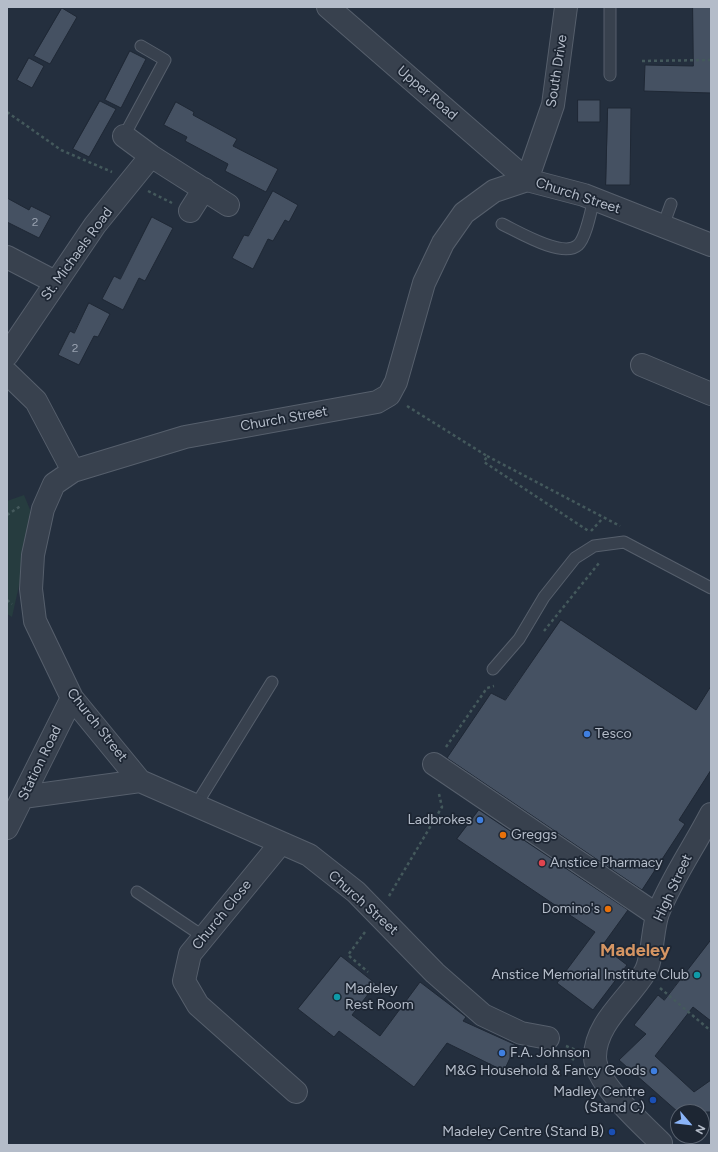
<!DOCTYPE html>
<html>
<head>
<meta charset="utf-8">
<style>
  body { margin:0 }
  #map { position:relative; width:718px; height:1152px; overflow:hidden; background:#242f3e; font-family:Figtree,sans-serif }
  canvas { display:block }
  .frame { position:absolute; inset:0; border:8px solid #b4bcc9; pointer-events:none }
  .north { position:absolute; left:670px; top:1104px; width:40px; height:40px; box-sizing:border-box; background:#1d2633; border:1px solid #59626f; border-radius:50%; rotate:118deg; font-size:11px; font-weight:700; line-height:16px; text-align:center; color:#b4bcc9 }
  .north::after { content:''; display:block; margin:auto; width:14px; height:18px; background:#8ab4f8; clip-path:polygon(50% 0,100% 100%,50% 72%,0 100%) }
</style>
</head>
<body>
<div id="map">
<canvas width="718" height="1152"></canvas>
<div class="frame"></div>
<div class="north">N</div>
</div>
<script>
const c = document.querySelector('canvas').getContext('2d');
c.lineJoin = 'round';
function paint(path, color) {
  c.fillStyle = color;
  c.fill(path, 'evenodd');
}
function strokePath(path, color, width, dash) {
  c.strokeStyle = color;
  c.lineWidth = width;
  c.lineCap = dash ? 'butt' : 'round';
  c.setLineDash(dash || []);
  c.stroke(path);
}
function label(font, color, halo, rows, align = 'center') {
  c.font = font + ' Figtree,sans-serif';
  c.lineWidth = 3.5;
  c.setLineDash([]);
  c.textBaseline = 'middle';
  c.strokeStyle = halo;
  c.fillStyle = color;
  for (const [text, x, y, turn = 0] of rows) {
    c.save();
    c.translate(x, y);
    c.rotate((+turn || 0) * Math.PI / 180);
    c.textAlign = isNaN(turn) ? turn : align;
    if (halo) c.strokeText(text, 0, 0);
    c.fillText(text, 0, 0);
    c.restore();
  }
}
paint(new Path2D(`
  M 24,495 L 31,512 L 25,559 L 12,617 L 7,614 L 7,501 Z`), '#263c3f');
const building = new Path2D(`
  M 693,7 L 711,7 L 711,93 L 644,91 L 645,65 L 693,66 Z
  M 62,8 L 77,17 L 50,64 L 34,56 Z
  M 130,51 L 146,59 L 121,108 L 105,100 Z
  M 29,58 L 44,66 L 32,88 L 17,80 Z
  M 578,100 L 600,100 L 600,122 L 578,122 Z
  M 100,101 L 116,109 L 89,157 L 73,149 Z
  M 176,102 L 194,112 L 193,115 L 237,139 L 233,146 L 278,169 L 266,192 L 225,171 L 228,164 L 185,141 L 187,137 L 164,125 Z
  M 608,108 L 631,108 L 630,185 L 606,185 Z
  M 273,191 L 298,205 L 289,222 L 285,220 L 273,241 L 268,239 L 253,269 L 232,258 L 244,235 L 248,236 Z
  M 7,198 L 29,210 L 31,206 L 51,216 L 39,238 L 7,222 Z
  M 152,217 L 173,228 L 145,281 L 139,278 L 123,310 L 102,299 L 114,276 L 120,279 Z
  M 89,303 L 110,314 L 98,337 L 94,336 L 79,365 L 58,355 L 70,331 L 74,333 Z
  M 561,620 L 696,710 L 711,686 L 711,770 L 679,820 L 685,824 L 642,890 L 447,758 L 491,693 L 505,700 Z
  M 479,810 L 628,910 L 602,946 L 627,965 L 593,1010 L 557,983 L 595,932 L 457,839 Z
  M 711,940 L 711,1021 L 693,1007 L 655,1056 L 694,1092 L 711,1080 L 711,1112 L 678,1112 L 619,1060 L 646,1034 L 634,1025 L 658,995 L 664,1000 Z
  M 341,956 L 376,984 L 352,1015 L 380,1036 L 420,982 L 466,1017 L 463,1021 L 516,1045 L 504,1071 L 447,1043 L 414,1087 L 339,1031 L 334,1037 L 298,1009 Z`);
paint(building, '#455162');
strokePath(building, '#1f2835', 1);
const lane = new Path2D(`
  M 610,75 L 610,7
  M 124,136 L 165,60 L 141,46
  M 502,224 C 517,231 563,259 578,245 C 586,238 591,210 594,199
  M 663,226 L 671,204
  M 493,669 L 519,639 L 544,597 L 575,558 L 594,546 L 624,542 L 711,588
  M 196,805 L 272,682
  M 137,892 L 204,937`);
const street = new Path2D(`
  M 328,7 L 527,180 L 553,105 L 566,7
  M 124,136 L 151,156 L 228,205
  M 190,211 L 204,189
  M 7,257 L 55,282
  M 7,355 L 95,225 L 151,156
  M 642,365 L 711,394
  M 7,373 L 36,401 L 73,471
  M 434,764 L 657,915
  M 23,797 L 140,781
  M 7,828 L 72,698
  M 281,843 L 190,954 L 184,981 L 198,1005 L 296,1092
  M 548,1038 L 521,1033 L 483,1015 L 435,973 L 356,892 L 309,855 L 140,781 L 72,698 L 35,621 L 31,589 L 33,555 L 43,509 L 54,484 L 73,471 L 185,437 L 377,402 L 389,395 L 396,382 L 424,283 L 443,243 L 464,213 L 494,191 L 527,180 L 584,195 L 711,245
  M 661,1143 C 643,1125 595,1083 595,1057 C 595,1023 629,999 645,972 C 653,959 652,929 658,913 C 672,878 694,847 711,814`);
strokePath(lane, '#565f6c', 13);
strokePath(street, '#565f6c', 24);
strokePath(new Path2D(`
  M 642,61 L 711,60
  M 7,112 L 61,150 L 112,172
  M 148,191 L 172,203
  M 407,406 L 487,456 L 484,462 L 590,532
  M 487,456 L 620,526
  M 7,515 L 22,505
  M 591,531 L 603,518
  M 7,600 L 12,604
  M 544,631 L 599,563 L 598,562
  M 446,747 L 487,688 L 494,686
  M 389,896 L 442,807 L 439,794
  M 365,932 L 348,955 L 368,972
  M 660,988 L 711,1031
  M 566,1046 L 576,1050
  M 562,1052 L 574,1060`), '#44595c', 2.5, [3, 3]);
strokePath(lane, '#38414e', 11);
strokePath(street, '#38414e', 22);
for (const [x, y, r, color] of [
  [587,734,4,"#3f7fe0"],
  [480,820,4,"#3f7fe0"],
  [503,835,4,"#e8710a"],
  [542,863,4,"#e0444e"],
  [608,909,4,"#e8710a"],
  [697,975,4,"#0f9aa8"],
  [337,997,4,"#0f9aa8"],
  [502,1053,4,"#3f7fe0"],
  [654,1071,4,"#3f7fe0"],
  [653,1100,4,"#1a4fb4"],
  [612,1132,4,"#1a4fb4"]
]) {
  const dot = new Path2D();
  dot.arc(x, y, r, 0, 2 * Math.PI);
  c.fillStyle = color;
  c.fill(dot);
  strokePath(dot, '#1d2633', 1.5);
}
label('12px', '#98a1af', null, [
  ["2",35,222],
  ["2",75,348]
]);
label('14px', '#b4bcc9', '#1d2633', [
  ["South Drive",557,71,-81],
  ["Upper Road",427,93,41],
  ["Church Street",578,196,18],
  ["St. Michaels Road",77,254,-54],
  ["Church Street",284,419,-10],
  ["Church Street",97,725,52],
  ["Station Road",40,763,-64],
  ["High Street",673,888,-65],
  ["Church Street",363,903,42],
  ["Church Close",222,915,-51]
]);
label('14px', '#b4bcc9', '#1d2633', [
  ["Tesco",595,734,"left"],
  ["Ladbrokes",472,820],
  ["Greggs",511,835,"left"],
  ["Anstice Pharmacy",550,863,"left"],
  ["Domino's",600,909],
  ["Anstice Memorial Institute Club",689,975],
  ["Madeley",345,989,"left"],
  ["Rest Room",345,1005,"left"],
  ["F.A. Johnson",510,1053,"left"],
  ["M&G Household & Fancy Goods",646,1071],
  ["Madley Centre",645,1092],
  ["(Stand C)",645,1108],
  ["Madeley Centre (Stand B)",604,1132]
], 'right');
label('bold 18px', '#d59563', '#1d2633', [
  ["Madeley",635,951]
]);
</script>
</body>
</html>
